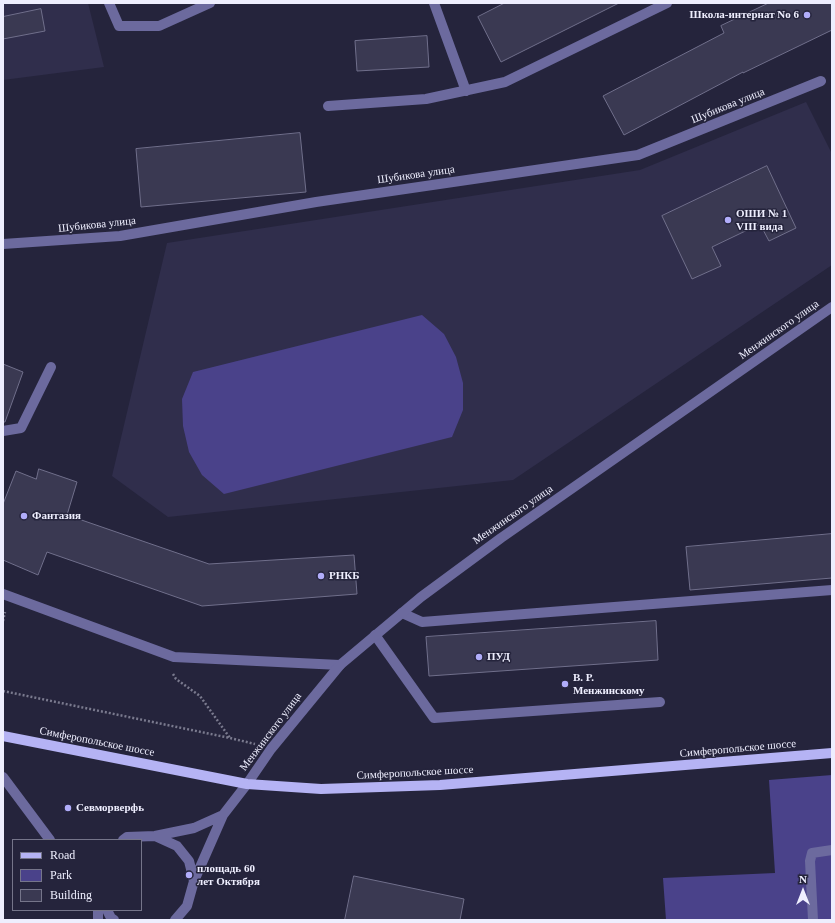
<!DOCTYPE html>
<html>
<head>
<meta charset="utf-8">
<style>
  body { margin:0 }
  #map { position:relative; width:835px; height:923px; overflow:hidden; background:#25243c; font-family:"Times New Roman",serif }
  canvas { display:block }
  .frame { position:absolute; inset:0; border:4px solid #eeeefe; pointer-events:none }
  .legend { position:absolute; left:12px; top:839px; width:130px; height:72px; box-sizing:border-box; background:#25243c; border:1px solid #75758a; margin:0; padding:5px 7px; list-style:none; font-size:12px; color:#eeeefe }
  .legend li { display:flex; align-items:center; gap:8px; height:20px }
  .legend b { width:20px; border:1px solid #75758a }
  .north { position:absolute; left:783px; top:871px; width:40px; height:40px; -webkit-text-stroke:3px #25243c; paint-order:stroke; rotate:0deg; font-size:11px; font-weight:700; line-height:16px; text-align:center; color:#eeeefe }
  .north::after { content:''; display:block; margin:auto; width:14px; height:18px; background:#eeeefe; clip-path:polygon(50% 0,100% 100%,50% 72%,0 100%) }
</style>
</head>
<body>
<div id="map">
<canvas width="835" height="923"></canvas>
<div class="frame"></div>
<ul class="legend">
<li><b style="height:5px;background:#b5b3f4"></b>Road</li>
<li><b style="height:11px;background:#4a428a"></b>Park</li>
<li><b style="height:11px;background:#3a3952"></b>Building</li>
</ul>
<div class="north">N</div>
</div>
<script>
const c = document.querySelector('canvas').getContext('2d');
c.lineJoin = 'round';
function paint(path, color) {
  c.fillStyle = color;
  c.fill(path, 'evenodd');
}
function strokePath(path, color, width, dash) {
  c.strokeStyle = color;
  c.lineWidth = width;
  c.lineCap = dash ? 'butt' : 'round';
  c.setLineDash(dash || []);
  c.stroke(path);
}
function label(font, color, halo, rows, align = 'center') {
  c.font = font + ' "Times New Roman",serif';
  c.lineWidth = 3;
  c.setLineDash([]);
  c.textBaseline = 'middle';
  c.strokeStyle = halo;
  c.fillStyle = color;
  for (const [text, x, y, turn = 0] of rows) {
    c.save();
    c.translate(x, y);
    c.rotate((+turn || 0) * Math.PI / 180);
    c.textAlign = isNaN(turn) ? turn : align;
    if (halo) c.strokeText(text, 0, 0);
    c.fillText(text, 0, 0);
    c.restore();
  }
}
paint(new Path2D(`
  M 3,3 L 88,3 L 104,67 L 3,80 Z
  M 806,102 L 832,154 L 832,265 L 513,480 L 168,517 L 112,476 L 167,243 L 640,170 Z`), '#302e4c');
paint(new Path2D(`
  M 422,315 L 444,334 L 456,357 L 463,383 L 463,410 L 452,437 L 224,494 L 202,475 L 189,452 L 183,426 L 182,399 L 193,372 Z
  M 832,775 L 832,920 L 666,920 L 663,878 L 775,873 L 769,780 Z`), '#4a428a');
const building = new Path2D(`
  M 505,3 L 619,3 L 501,62 L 478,17 Z
  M 769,3 L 832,3 L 832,30 L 743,73 L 743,72 L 624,135 L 603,96 L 724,33 L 721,26 Z
  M 41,9 L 45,31 L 3,39 L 3,17 Z
  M 427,36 L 429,67 L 357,71 L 355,41 Z
  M 300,133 L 306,192 L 141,207 L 136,149 Z
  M 767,166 L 796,228 L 769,241 L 760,224 L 712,247 L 721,266 L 692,279 L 662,216 Z
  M 3,364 L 23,372 L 5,422 L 3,422 Z
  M 39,469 L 77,482 L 67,515 L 209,564 L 354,555 L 357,594 L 202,606 L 47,552 L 38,575 L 3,560 L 3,504 L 16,471 L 36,479 Z
  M 832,534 L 832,578 L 690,590 L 686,547 Z
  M 656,621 L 658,660 L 429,676 L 426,637 Z
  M 354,876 L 464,899 L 460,920 L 345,920 Z`);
paint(building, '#3a3952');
strokePath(building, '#706f8b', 1);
strokePath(new Path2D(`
  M 3,621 L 5,612
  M 173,674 L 176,679 L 200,696 L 230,738
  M 3,691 L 230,738 L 255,744`), '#7a7a8e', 2.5, [2, 2]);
strokePath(new Path2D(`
  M 434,3 L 466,91
  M 3,431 L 21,428 L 51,367
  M 3,594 L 174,657 L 340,665
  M 402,613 L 422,622 L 832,590
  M 375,635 L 434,718 L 660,702
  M 3,777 L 50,840
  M 155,836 L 177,846 L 189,861 L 194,881 L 187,906 L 175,920
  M 123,840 L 127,837 L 155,836 L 194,828 L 223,815
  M 194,881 L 223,815 L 247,784
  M 98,910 L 98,920
  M 107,910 L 111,918 L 114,920
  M 813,920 L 810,861 L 812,853 L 832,850`), '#6c6a9e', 10);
strokePath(new Path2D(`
  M 109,3 L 119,26 L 159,26 L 210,3
  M 328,106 L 426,99 L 505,82 L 667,3
  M 3,244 L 120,236 L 316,202 L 638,155 L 821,81`), '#6c6a9e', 10);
strokePath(new Path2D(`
  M 247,784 L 271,749 L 340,665 L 421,597 L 501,538 L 832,307`), '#6c6a9e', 10);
strokePath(new Path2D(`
  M 3,736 L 247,784 L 321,789 L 440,785 L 832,753`), '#b5b3f4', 10);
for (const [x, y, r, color] of [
  [807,15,4,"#b1adfa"],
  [728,220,4,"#b1adfa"],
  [24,516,4,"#b1adfa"],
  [321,576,4,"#b1adfa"],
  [479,657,4,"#b1adfa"],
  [565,684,4,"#b1adfa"],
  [68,808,4,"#b1adfa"],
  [189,875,4,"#b1adfa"]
]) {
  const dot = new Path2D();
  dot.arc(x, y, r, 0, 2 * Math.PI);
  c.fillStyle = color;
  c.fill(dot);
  strokePath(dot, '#25243c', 1.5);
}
label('bold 11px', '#eeeefe', '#25243c', [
  ["Школа-интернат No 6",799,15,"right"],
  ["ОШИ № 1",736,214],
  ["VIII вида",736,227],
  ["Фантазия",32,516],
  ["РНКБ",329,576],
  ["ПУД",487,657],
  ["В. Р.",573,678],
  ["Менжинскому",573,691],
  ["Севморверфь",76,808],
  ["площадь 60",197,869],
  ["лет Октября",197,882]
], 'left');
label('11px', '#eeeefe', '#25243c', [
  ["Шубикова улица",728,106,-22],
  ["Шубикова улица",416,175,-8],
  ["Шубикова улица",97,225,-6],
  ["Менжинского улица",779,330,-35],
  ["Менжинского улица",513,515,-35],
  ["Менжинского улица",271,732,-53],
  ["Симферопольское шоссе",97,742,11],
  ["Симферопольское шоссе",738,749,-5],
  ["Симферопольское шоссе",415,773,-3]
]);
</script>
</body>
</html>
